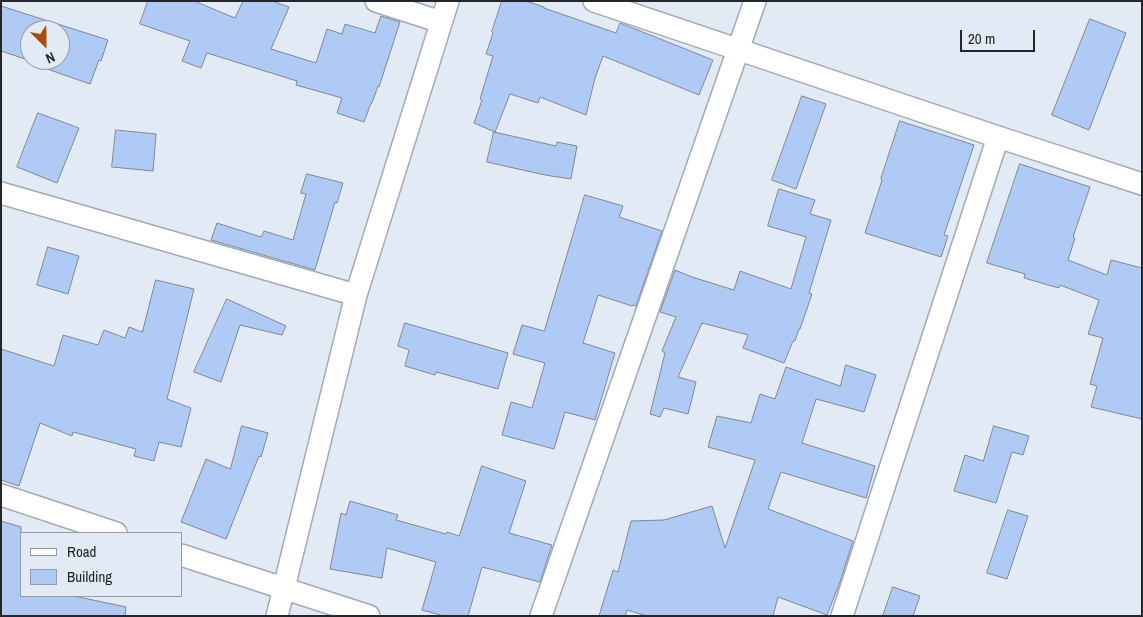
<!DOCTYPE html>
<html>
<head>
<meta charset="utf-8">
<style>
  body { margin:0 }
  #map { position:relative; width:1143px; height:617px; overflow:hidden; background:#e2eaf6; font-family:"Archivo Narrow",sans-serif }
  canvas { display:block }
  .frame { position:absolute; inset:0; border:2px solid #23262a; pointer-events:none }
  .legend { position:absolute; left:20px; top:532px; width:162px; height:65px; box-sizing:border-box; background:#e2eaf6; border:1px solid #969ca4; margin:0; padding:6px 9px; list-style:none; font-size:15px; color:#23262a }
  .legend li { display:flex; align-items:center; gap:10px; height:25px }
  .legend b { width:25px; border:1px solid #969ca4 }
  .north { position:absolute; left:20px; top:20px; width:50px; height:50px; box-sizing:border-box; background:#e2eaf6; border:1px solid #969ca4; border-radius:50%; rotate:157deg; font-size:14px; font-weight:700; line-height:20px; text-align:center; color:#23262a }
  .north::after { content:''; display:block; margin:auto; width:18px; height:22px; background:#ac4c02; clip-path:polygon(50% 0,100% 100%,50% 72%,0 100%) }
  .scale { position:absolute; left:960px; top:30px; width:75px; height:22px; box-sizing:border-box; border:2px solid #23262a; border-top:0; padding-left:6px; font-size:15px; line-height:18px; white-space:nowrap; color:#23262a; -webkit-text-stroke:4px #e2eaf6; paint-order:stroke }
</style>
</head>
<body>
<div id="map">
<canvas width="1143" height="617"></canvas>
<div class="frame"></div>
<ul class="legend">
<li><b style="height:6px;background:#fff"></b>Road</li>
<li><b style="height:14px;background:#afcaf5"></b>Building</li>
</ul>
<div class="north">N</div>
<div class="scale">20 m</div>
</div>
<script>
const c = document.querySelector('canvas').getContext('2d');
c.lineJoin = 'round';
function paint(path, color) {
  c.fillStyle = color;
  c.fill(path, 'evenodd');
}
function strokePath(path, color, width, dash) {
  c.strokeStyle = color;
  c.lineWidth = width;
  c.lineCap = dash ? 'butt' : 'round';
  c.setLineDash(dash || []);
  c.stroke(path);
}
const building = new Path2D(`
  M 148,1 L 194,1 L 235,18 L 243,1 L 272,1 L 289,7 L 271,49 L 316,63 L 327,29 L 342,34 L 345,24 L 375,33 L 381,16 L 400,22 L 379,87 L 378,86 L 372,103 L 371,103 L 364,122 L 337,113 L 342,98 L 296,85 L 297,81 L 207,53 L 201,68 L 182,61 L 190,41 L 140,24 Z
  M 502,1 L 526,1 L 544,7 L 544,8 L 616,33 L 620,23 L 713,60 L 699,95 L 603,56 L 595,78 L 586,115 L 540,97 L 538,103 L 510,94 L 495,132 L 474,123 L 482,100 L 480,99 L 493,56 L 486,54 L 493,33 L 492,32 Z
  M 1,6 L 108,40 L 101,61 L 99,60 L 90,84 L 30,63 L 31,61 L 1,51 ZM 30,30 L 60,30 L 60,60 L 30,60 Z
  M 1090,19 L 1126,33 L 1089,130 L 1052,115 Z
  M 802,96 L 826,104 L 796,189 L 772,180 Z
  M 38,113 L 79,128 L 57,183 L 17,167 Z
  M 900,121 L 974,145 L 944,235 L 948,236 L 941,257 L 865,233 L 882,180 L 881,179 Z
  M 116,130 L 156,134 L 153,171 L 112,167 Z
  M 494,132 L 556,146 L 557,142 L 577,146 L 571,179 L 545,175 L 487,162 Z
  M 1020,164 L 1090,187 L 1073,237 L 1075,238 L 1068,260 L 1107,275 L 1111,260 L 1142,268 L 1142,419 L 1091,407 L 1097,386 L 1090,384 L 1103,338 L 1088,334 L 1099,300 L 1060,285 L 1059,288 L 1024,278 L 1025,274 L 987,263 Z
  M 307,174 L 343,183 L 337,203 L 335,202 L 315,270 L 211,240 L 217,223 L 261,237 L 264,231 L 293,240 L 306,194 L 301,193 Z
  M 779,189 L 815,200 L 810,214 L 831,220 L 809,293 L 812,294 L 800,329 L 799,329 L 795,341 L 793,341 L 784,363 L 743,348 L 748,335 L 702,323 L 678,377 L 696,382 L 688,414 L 664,408 L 660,417 L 650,414 L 665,353 L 662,351 L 676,317 L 660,312 L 675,270 L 692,277 L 734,290 L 740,271 L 791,289 L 806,237 L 768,226 Z
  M 585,195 L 623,206 L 619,217 L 662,231 L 636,306 L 632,305 L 632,306 L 598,295 L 583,343 L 615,353 L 595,420 L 565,412 L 554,449 L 502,435 L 511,402 L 532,408 L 545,363 L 513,354 L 522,325 L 544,331 Z
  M 48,247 L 79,256 L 68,294 L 37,285 Z
  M 156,280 L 194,289 L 167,399 L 191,408 L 181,447 L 159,442 L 154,461 L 134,456 L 136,449 L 73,432 L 72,436 L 40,423 L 19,486 L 1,480 L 1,349 L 54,366 L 63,335 L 98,345 L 104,330 L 125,338 L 129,327 L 142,332 Z
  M 227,299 L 286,326 L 282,335 L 240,325 L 221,382 L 194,372 Z
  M 405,323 L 508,353 L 498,389 L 436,372 L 435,375 L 405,366 L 409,350 L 398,346 Z
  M 846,365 L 876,375 L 864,412 L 816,399 L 802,443 L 875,466 L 866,498 L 781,472 L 768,509 L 853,541 L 840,582 L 827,615 L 778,597 L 773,616 L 647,616 L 627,610 L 625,616 L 599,616 L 613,570 L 618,572 L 631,521 L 664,520 L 712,506 L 725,548 L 755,460 L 708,447 L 717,416 L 751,423 L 760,394 L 775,399 L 786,367 L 840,386 Z
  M 242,426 L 268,433 L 261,457 L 259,456 L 226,539 L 181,522 L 206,459 L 230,469 Z
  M 994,426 L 1029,436 L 1023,455 L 1012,452 L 996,503 L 954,491 L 965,455 L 983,461 Z
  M 482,466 L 526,481 L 509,533 L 552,545 L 540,582 L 482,567 L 468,616 L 444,616 L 422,610 L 436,562 L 387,548 L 382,578 L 330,569 L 341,513 L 346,515 L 350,501 L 398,515 L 396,520 L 446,534 L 447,532 L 459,536 Z
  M 1008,510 L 1028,516 L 1007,579 L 987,573 Z
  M 1,521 L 21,527 L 21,596 L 74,596 L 126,607 L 125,616 L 1,616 Z
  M 893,587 L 920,596 L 913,616 L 883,616 Z`);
paint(building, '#afcaf5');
strokePath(building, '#818792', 1);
const minor = new Path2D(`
  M 376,1 L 441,22
  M 594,1 L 998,137 L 1142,184
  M 1,193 L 356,295
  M 1,495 L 116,533
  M 181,555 L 369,616
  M 277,616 L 356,295 L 448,1
  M 541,616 L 755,1
  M 842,616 L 998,137`);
strokePath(minor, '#a2a9b4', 24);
strokePath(minor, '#fff', 21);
</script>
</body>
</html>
